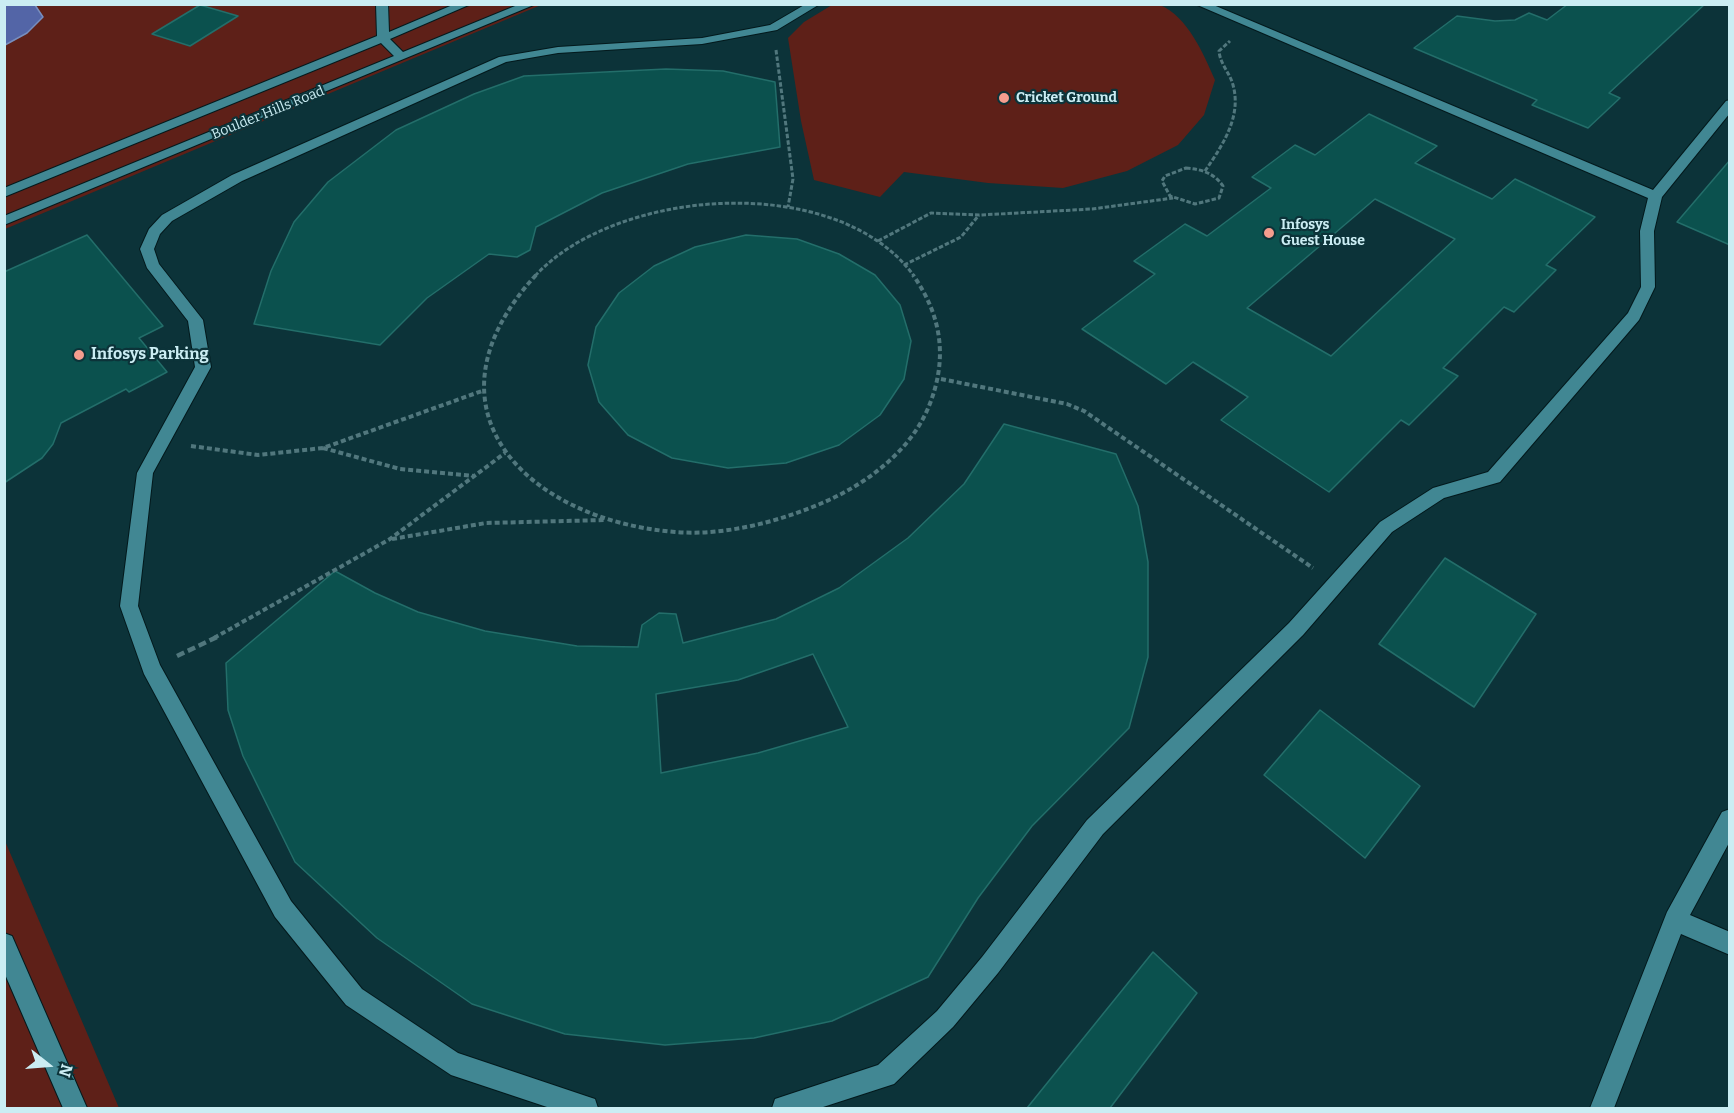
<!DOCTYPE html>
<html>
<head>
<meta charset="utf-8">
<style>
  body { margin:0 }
  #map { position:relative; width:1734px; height:1113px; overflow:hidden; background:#0c3339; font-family:Bitter,serif }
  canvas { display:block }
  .frame { position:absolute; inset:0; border:6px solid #cbedf3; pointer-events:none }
  .north { position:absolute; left:18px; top:1035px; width:60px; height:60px; -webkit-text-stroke:4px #0c3339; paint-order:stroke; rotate:107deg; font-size:16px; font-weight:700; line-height:24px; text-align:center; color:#cbedf3 }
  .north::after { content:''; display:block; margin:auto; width:21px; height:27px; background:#cbedf3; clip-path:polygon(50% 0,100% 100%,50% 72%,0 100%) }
</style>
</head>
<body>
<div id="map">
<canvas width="1734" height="1113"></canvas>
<div class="frame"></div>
<div class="north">N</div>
</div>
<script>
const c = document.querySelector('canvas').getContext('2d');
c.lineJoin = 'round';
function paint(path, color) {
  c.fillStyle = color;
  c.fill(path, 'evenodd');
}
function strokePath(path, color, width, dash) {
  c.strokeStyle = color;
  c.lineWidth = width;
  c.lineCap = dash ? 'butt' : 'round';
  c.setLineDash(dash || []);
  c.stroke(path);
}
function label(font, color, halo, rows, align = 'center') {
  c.font = font + ' Bitter,serif';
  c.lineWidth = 4.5;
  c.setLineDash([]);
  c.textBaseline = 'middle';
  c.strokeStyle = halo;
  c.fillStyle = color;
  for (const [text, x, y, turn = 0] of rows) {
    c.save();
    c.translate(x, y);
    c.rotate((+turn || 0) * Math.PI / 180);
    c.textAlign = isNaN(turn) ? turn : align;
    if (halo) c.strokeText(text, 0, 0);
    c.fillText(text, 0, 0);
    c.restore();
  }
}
paint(new Path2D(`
  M 5,5 L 541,5 L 5,229 Z
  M 832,5 L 1160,5 C 1188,17 1203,53 1215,80 L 1204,115 L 1178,145 L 1127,171 L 1063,188 L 988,183 L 904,172 L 880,197 L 814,180 L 801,121 L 788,38 L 804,22 Z
  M 5,841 L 119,1108 L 5,1108 Z`), '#5e2018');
const water = new Path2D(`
  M 5,4 L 35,5 L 43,17 L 27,33 L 5,45 Z`);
paint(water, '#5365a7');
strokePath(water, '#778ebe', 1.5);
const building = new Path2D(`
  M 1568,4 L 1705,4 L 1609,93 L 1620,98 L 1588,128 L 1532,105 L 1537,100 L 1414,48 L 1457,16 L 1495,21 L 1515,20 L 1529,13 L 1547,20 Z
  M 200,5 L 238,16 L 190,46 L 152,34 Z
  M 666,69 L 723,71 L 775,82 L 780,147 L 688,164 L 602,193 L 536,227 L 530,250 L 517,257 L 489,254 L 427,298 L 380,345 L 254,324 L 271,271 L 294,222 L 328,182 L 396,130 L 474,94 L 524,76 Z
  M 1369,114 L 1437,146 L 1415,163 L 1492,199 L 1515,179 L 1595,217 L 1546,265 L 1556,270 L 1514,312 L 1504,307 L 1443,368 L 1458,376 L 1409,425 L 1401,420 L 1329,492 L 1221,420 L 1248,397 L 1193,362 L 1166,384 L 1082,329 L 1155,274 L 1134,261 L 1185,224 L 1207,236 L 1271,188 L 1252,177 L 1295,145 L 1315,155 ZM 1375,199 L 1455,239 L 1331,356 L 1247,308 Z
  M 1730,160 L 1730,245 L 1677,222 Z
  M 87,235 L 163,326 L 139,338 L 167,372 L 129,392 L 126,389 L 61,423 L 53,444 L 42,458 L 4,483 L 4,272 Z
  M 746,235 L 797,239 L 839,254 L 875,275 L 900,305 L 911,341 L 904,379 L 880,415 L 839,445 L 786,463 L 728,468 L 672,458 L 628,435 L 599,402 L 588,365 L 596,327 L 619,293 L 654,266 L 695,247 Z
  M 1004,424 L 1116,454 L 1138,506 L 1148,562 L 1148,657 L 1129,728 L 1032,826 L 978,898 L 928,977 L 832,1021 L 754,1038 L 665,1045 L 565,1034 L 472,1004 L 377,938 L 295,862 L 243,756 L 228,710 L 226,663 L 335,571 L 375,593 L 418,612 L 485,631 L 577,646 L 638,647 L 642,625 L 659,613 L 676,614 L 683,643 L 776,619 L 839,588 L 908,538 L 964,484 ZM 813,654 L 848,727 L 758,753 L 661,773 L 656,694 L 738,680 Z
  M 1445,558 L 1536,614 L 1474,707 L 1379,644 Z
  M 1320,710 L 1420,786 L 1365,858 L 1264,775 Z
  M 1153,952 L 1197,993 L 1110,1108 L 1027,1108 Z`);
paint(building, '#0b514e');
strokePath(building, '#236e6a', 1.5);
const lane = new Path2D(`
  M 376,4 L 388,4 L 389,32 L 455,4 L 471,4 L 390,39 L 403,52 L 520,4 L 536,4 L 4,225 L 4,216 L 394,56 L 381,43 L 4,197 L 4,188 L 377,36 Z
  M 806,4 L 820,4 L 777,30 L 702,44 L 558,53 L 506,62 L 242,181 L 172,221 L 160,234 L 154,249 L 159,264 L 203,320 L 211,367 L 153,473 L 138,606 L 160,665 L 291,901 L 362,989 L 458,1053 L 586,1096 L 595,1099 L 598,1108 L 550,1108 L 451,1075 L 346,1005 L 275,917 L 144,674 L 120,606 L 137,473 L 195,367 L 188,321 L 147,268 L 140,249 L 149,229 L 162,215 L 232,175 L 499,57 L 558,47 L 702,38 L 770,25 Z
  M 1195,4 L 1211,4 L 1653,190 L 1726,101 L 1730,100 L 1730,113 L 1662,197 L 1654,231 L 1655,287 L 1639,320 L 1500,482 L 1444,498 L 1392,532 L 1303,635 L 1103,834 L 998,973 L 953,1027 L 894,1084 L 820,1108 L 772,1108 L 775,1099 L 784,1096 L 878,1065 L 937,1011 L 982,957 L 1087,820 L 1289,623 L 1380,522 L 1433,488 L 1488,472 L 1628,313 L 1641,287 L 1640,231 L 1648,198 Z
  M 1730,809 L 1730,841 L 1690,915 L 1730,932 L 1730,955 L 1681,934 L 1614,1108 L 1590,1108 L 1667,912 L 1722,812 Z
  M 4,933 L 12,936 L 87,1108 L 63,1108 L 4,972 Z`);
strokePath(lane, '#03191c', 2);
strokePath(new Path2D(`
  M 776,50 L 793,179 L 788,207
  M 1186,168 C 1201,169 1214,173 1223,186 L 1219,198 L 1195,204 L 1170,196 L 1162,181 L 1165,176 Z
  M 1205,171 C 1222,146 1242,117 1233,85 C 1230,73 1220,64 1219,51 L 1230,41
  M 878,241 L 931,213 L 980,215 L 1092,209 L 1173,198
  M 904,265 L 961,237 L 979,215
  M 535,276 C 617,187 838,171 914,276`), '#51777d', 3, [4.5, 2]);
strokePath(new Path2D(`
  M 536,275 C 414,408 526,520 675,532 C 727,536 782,521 829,500 C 870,481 911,450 929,406 C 948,359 942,316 913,275
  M 941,379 L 1067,404 L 1084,411 L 1313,568
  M 191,446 L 258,455 L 323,448 L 482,391
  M 323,448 L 400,469 L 475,476
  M 392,539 L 486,523 L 605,520
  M 214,638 L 390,539 L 505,453`), '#51777d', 4, [5, 3]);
strokePath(new Path2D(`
  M 177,656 L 217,637`), '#51777d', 4.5, [8, 4]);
paint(lane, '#418793');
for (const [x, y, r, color] of [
  [1004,98,6,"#f59d8e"],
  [1269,233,6,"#f59d8e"],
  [79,355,6,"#f59d8e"]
]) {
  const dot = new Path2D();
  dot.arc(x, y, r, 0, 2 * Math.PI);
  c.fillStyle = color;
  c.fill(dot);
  strokePath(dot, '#0c3339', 2);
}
label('bold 14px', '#cbedf3', '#0c3339', [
  ["Cricket Ground",1016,98],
  ["Infosys",1281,225],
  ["Guest House",1281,241]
], 'left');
label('14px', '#cbedf3', '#0c3339', [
  ["Boulder Hills Road",268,113,-22]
]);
label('bold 16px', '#cbedf3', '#0c3339', [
  ["Infosys Parking",91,355]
], 'left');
</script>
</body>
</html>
